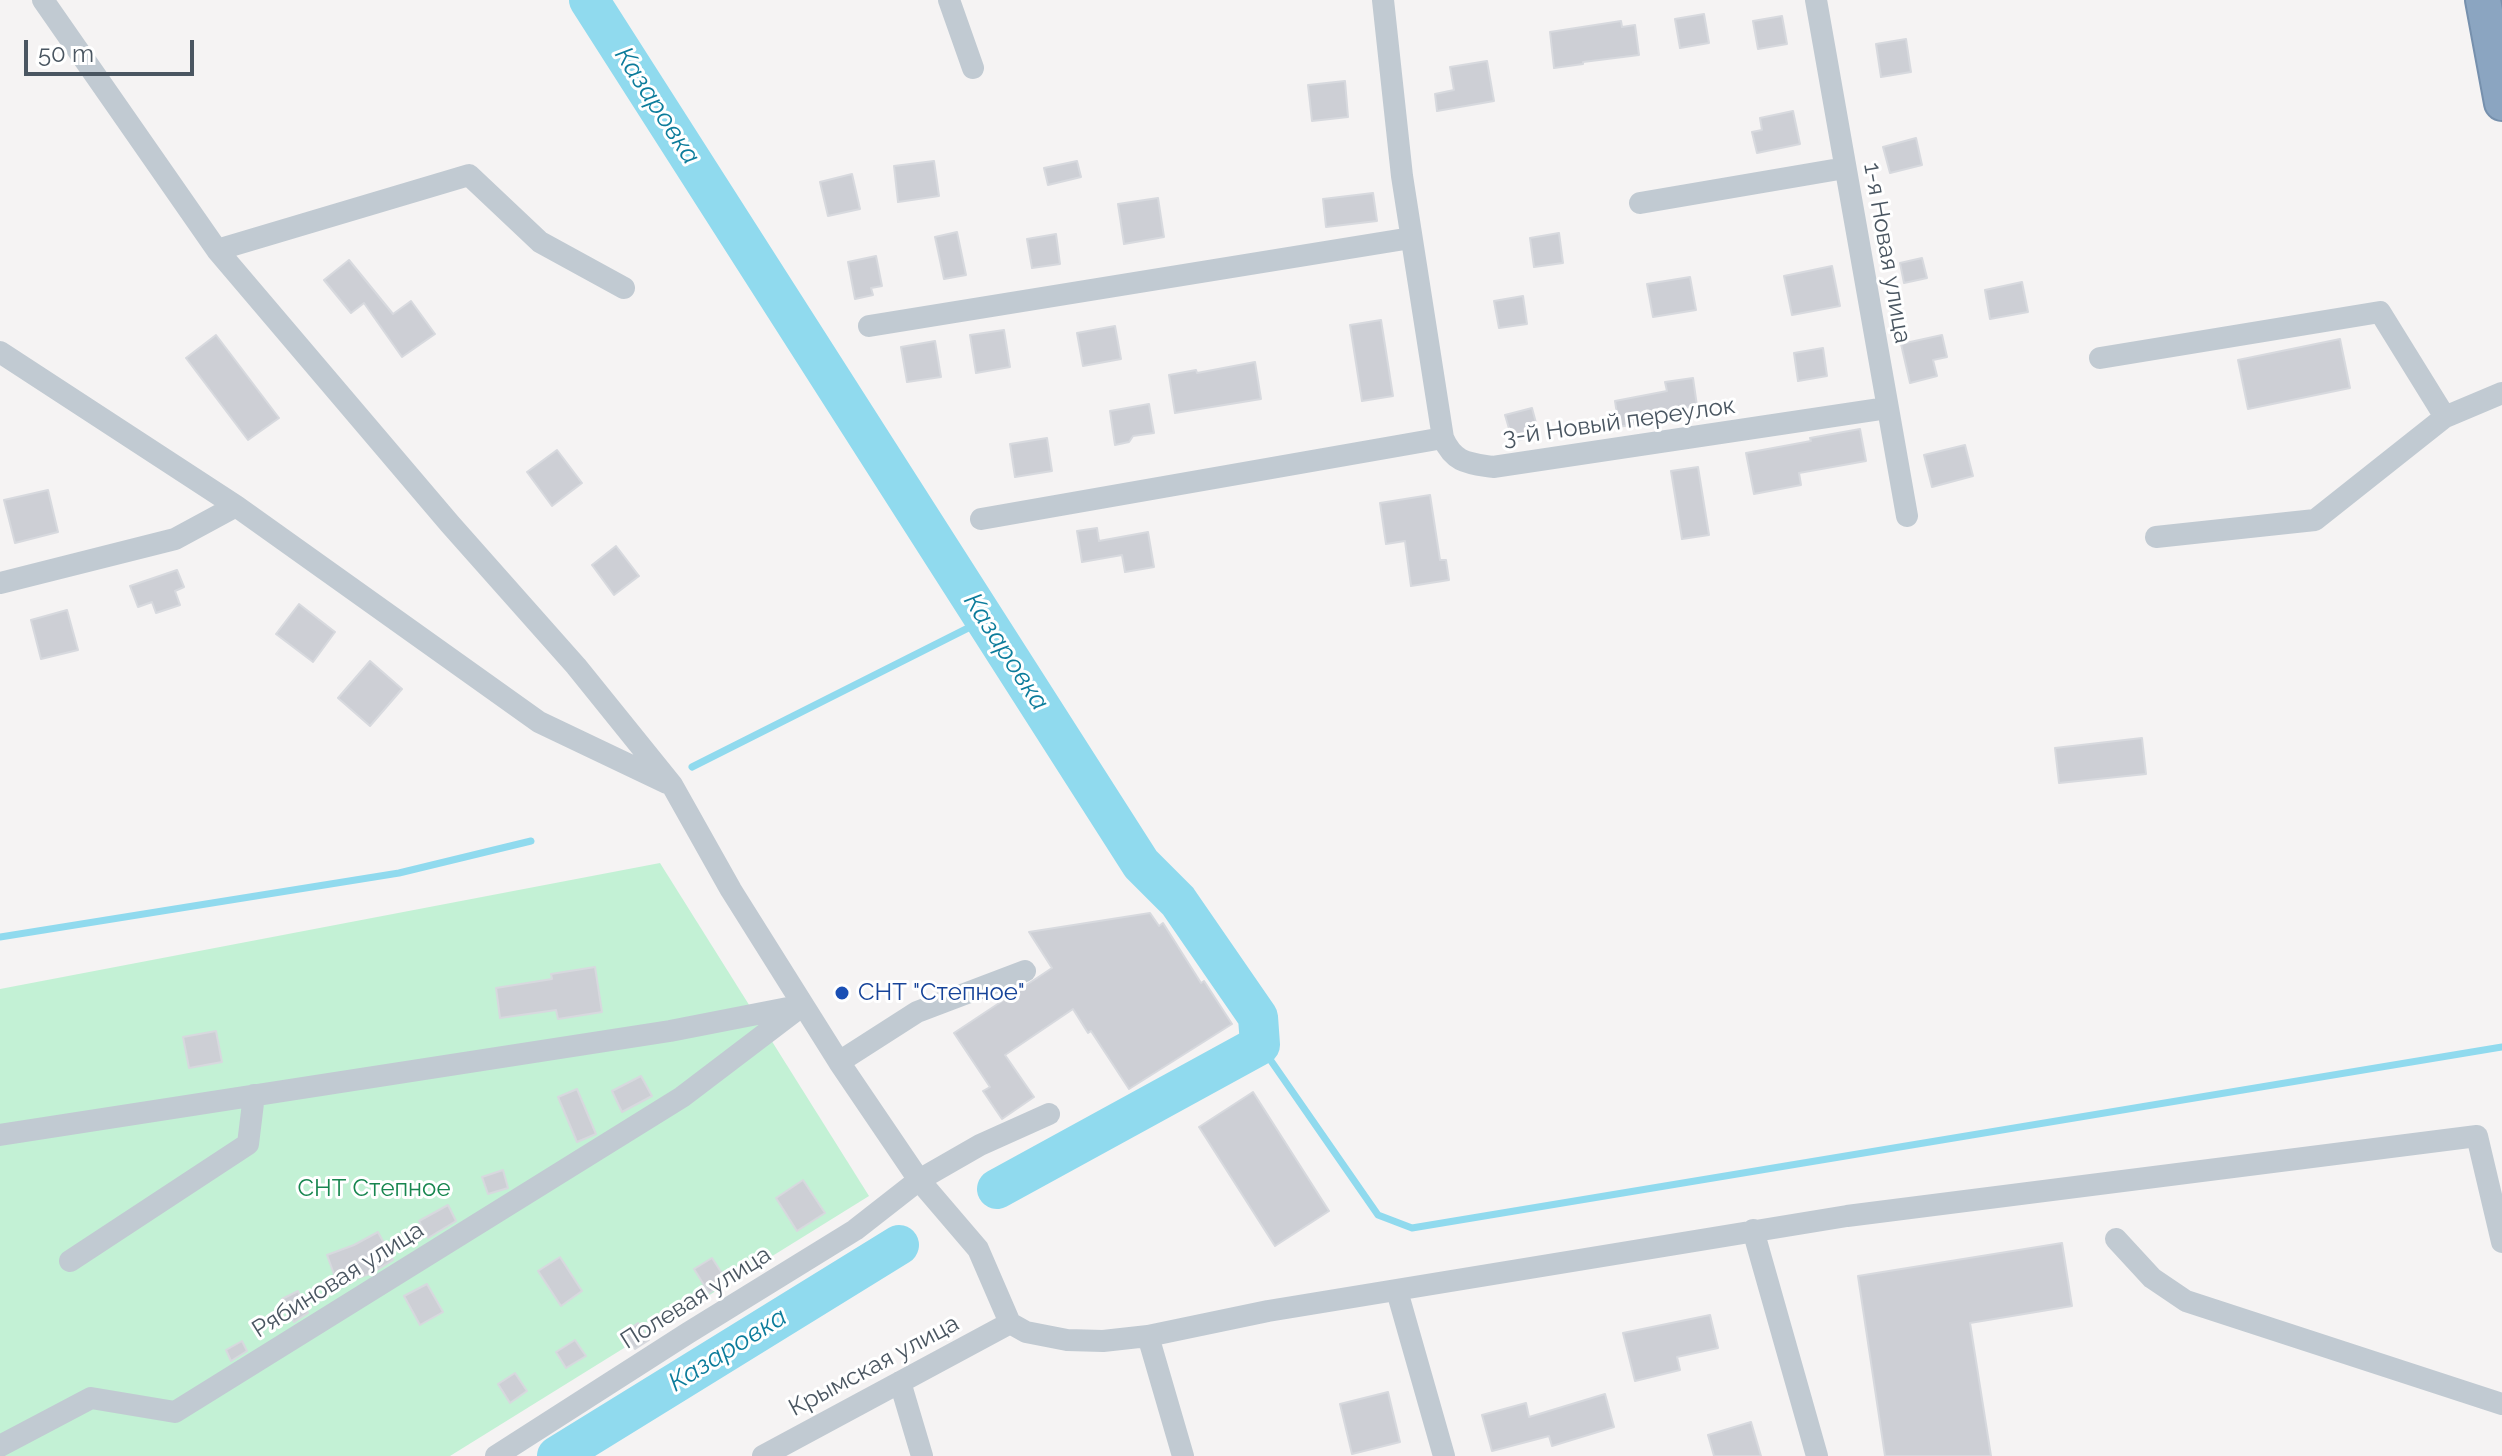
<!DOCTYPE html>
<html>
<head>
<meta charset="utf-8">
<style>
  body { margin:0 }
  #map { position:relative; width:2502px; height:1456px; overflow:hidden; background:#f5f3f3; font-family:Raleway,sans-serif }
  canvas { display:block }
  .scale { position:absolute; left:24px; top:40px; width:170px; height:36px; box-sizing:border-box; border:4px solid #4a5661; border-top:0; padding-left:10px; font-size:24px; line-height:28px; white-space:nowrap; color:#4a5661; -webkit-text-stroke:6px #fff; paint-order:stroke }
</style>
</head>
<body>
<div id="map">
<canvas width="2502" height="1456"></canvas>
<div class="scale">50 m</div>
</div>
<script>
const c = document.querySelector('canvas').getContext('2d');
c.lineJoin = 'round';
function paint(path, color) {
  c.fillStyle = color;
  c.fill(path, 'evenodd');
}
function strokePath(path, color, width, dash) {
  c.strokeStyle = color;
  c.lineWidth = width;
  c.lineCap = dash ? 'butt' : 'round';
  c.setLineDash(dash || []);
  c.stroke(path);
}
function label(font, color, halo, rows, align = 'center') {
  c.font = font + ' Raleway,sans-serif';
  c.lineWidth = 6;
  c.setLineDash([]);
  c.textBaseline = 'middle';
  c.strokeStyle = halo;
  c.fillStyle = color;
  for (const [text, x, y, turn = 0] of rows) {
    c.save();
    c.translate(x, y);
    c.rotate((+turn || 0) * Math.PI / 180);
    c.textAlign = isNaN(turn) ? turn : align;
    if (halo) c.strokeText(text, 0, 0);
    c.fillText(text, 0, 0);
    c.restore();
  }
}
paint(new Path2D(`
  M 660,863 L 869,1196 L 450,1456 L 0,1456 L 0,989 Z`), '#c3f1d5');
strokePath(new Path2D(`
  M 692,767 L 986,619
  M 0,937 L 399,873 L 531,841
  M 1260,1045 L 1378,1215 L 1412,1228 L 2502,1047`), '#90daee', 7);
strokePath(new Path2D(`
  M 589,0 L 1141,864 L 1178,901 L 1258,1017 L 1260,1045 L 997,1189
  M 557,1456 L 899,1245`), '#90daee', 40);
const building = new Path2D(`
  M 1704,14 L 1709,43 L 1680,48 L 1675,19 Z
  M 1782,16 L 1787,44 L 1758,49 L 1753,21 Z
  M 1621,21 L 1622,27 L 1635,25 L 1639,55 L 1583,62 L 1583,64 L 1554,68 L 1550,32 Z
  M 1906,39 L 1911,72 L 1881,77 L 1876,44 Z
  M 1487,61 L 1494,101 L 1437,111 L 1435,94 L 1454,90 L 1450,67 Z
  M 1345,81 L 1348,117 L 1312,121 L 1308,85 Z
  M 1793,111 L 1800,144 L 1757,153 L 1752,132 L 1762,130 L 1760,118 Z
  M 1916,138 L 1922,165 L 1890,173 L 1883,147 Z
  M 934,161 L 939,196 L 898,202 L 894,166 Z
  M 1077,161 L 1081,177 L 1048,185 L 1044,168 Z
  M 852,174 L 860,209 L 828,216 L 820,182 Z
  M 1373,193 L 1377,221 L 1326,227 L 1323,199 Z
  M 1158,198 L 1164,237 L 1124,244 L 1118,204 Z
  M 957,232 L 966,275 L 944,279 L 935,237 Z
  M 1559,233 L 1563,263 L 1534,267 L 1530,238 Z
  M 1056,234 L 1060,264 L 1032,268 L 1027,239 Z
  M 876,256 L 882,286 L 871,288 L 873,295 L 855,299 L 848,262 Z
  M 1922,258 L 1927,278 L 1904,283 L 1900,263 Z
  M 349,260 L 393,314 L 411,301 L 435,334 L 402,357 L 364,303 L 351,313 L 324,280 Z
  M 1832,266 L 1840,306 L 1792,315 L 1784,276 Z
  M 1690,277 L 1696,310 L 1653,317 L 1647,284 Z
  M 2022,282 L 2028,312 L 1990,319 L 1985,290 Z
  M 1523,296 L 1527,324 L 1499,328 L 1494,301 Z
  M 1381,320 L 1393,396 L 1362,401 L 1350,325 Z
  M 1115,326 L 1121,359 L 1083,366 L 1077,333 Z
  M 1004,330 L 1010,367 L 976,373 L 970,335 Z
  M 216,335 L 279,418 L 248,440 L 186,358 Z
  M 1942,335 L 1947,357 L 1933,360 L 1937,376 L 1910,383 L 1901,344 Z
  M 2340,339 L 2350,388 L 2248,409 L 2238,360 Z
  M 935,341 L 941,377 L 907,382 L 901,347 Z
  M 1823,348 L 1827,376 L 1798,381 L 1794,353 Z
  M 1255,362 L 1261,399 L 1175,413 L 1169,375 L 1196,370 L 1197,373 Z
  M 1693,378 L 1697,406 L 1648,413 L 1650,421 L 1619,427 L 1615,401 L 1667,391 L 1665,382 Z
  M 1149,404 L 1154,433 L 1133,436 L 1129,442 L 1115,445 L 1110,411 Z
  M 1532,408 L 1539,434 L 1513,442 L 1505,415 Z
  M 1860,429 L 1866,461 L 1799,473 L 1801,485 L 1754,494 L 1746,453 L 1811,441 L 1810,438 Z
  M 1047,438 L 1052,471 L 1015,477 L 1010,444 Z
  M 1965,445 L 1973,476 L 1932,487 L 1924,455 Z
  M 557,450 L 582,483 L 552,506 L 527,472 Z
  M 1698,467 L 1709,535 L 1682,539 L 1671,471 Z
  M 48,490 L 58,532 L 15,543 L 4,500 Z
  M 1430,495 L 1440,560 L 1446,560 L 1449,580 L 1411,586 L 1405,541 L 1386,544 L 1380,503 Z
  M 1097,528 L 1099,541 L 1148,532 L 1154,567 L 1125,572 L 1122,555 L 1082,562 L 1077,531 Z
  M 616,546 L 639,576 L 614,595 L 592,565 Z
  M 177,570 L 184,587 L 175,591 L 180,605 L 156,613 L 152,602 L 138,607 L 130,586 Z
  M 299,604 L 335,632 L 313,662 L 276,634 Z
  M 67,610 L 78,650 L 41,659 L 31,620 Z
  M 370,661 L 402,689 L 370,726 L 338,698 Z
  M 2142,738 L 2146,774 L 2059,783 L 2055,748 Z
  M 1150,913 L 1159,926 L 1163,923 L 1201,983 L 1204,981 L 1232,1024 L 1129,1089 L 1091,1031 L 1088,1033 L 1073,1009 L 1005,1055 L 1034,1097 L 1002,1119 L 983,1091 L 990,1087 L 954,1033 L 1052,968 L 1029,932 Z
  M 595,967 L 602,1012 L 558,1019 L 556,1010 L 500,1018 L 496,988 L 552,979 L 551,974 Z
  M 216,1031 L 222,1062 L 189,1068 L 183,1037 Z
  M 641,1076 L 652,1096 L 622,1112 L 612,1091 Z
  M 577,1089 L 596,1134 L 577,1142 L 558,1097 Z
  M 1253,1092 L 1329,1211 L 1275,1246 L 1199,1127 Z
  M 503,1170 L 508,1188 L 488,1194 L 482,1177 Z
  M 803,1180 L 825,1213 L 797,1231 L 776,1198 Z
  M 448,1205 L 456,1221 L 428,1238 L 419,1221 Z
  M 378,1232 L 393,1260 L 372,1273 L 338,1285 L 327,1255 L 354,1245 Z
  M 2062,1243 L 2072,1306 L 1970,1323 L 1991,1456 L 1885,1456 L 1858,1276 Z
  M 560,1257 L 582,1291 L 561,1306 L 538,1271 Z
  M 712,1258 L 727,1281 L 709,1293 L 694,1269 Z
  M 427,1284 L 443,1312 L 420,1325 L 404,1296 Z
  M 298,1291 L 308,1313 L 294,1322 L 282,1299 Z
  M 1710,1315 L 1718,1348 L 1677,1357 L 1680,1370 L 1635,1381 L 1623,1333 Z
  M 638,1323 L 649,1340 L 635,1349 L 624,1333 Z
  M 575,1340 L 586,1356 L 566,1368 L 556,1352 Z
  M 242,1341 L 247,1351 L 231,1361 L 226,1350 Z
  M 515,1373 L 527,1391 L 510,1403 L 498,1384 Z
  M 1388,1392 L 1400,1442 L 1352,1454 L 1340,1404 Z
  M 1605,1394 L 1614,1427 L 1552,1446 L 1549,1436 L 1492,1451 L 1482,1415 L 1526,1403 L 1529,1417 Z
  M 1751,1422 L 1761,1456 L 1714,1456 L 1708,1435 Z`);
paint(building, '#cdcfd5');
strokePath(building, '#d7d9de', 2);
const highway = new Path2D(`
  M 2483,0 L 2502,103`);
strokePath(highway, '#7690ad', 38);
strokePath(new Path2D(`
  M 43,0 L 217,250 L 450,524 L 576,666 L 672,785 L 731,890 L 839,1062 L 919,1180 L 978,1249 L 1010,1323 L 1026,1332 L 1067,1340 L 1103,1341 L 1148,1336 L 1268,1311 L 1847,1216 L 2477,1136 L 2502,1242
  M 949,0 L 973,68
  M 1383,0 L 1402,176 L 1443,438 C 1454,463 1468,463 1493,467 L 1887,408
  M 1816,0 L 1907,516
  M 1640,203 L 1845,168
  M 217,250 L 469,175 L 540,242 L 624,288
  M 869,326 L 1411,238
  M 0,352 L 236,506 L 539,722 L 667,783
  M 2100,358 L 2380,312 L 2445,417
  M 981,519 L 1443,438
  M 2156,537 L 2315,520 L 2445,417 L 2502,393
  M 0,583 L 175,539 L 236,506
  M 839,1062 L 917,1012 L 1025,971
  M 0,1135 L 670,1031 L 798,1006
  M 1753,1230 L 1817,1456
  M 2116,1239 L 2152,1278 L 2186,1301 L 2502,1404
  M 70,1261 L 248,1144 L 254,1095
  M 1397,1291 L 1444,1456
  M 1148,1336 L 1183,1456
  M 900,1382 L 922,1456
  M 0,1446 L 91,1398 L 175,1412 L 682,1097 L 803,1005
  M 496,1456 L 688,1333 L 855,1230 L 919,1180 L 980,1145 L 1049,1114
  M 763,1456 L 1010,1323`), '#c1cad2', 22);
strokePath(highway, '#8ba5c1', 34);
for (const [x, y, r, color] of [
  [842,993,8,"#1a4fb4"]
]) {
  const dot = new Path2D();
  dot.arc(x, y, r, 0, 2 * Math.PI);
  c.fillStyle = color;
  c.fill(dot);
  strokePath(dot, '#fff', 3);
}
label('24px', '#4a5661', '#fff', [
  ["1-я Новая улица",1887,253,80],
  ["3-й Новый переулок",1619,422,-8],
  ["Рябиновая улица",338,1280,-32],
  ["Полевая улица",696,1298,-32],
  ["Крымская улица",874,1366,-28]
]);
label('24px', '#164399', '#fff', [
  ["СНТ \"Степное\"",858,993]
], 'left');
label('24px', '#17864f', '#fff', [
  ["СНТ Степное",374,1189]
]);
label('italic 26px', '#0c7c9b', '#fff', [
  ["Казаровка",657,106,57],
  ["Казаровка",1006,652,57],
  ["Казаровка",728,1350,-32]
]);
</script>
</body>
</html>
